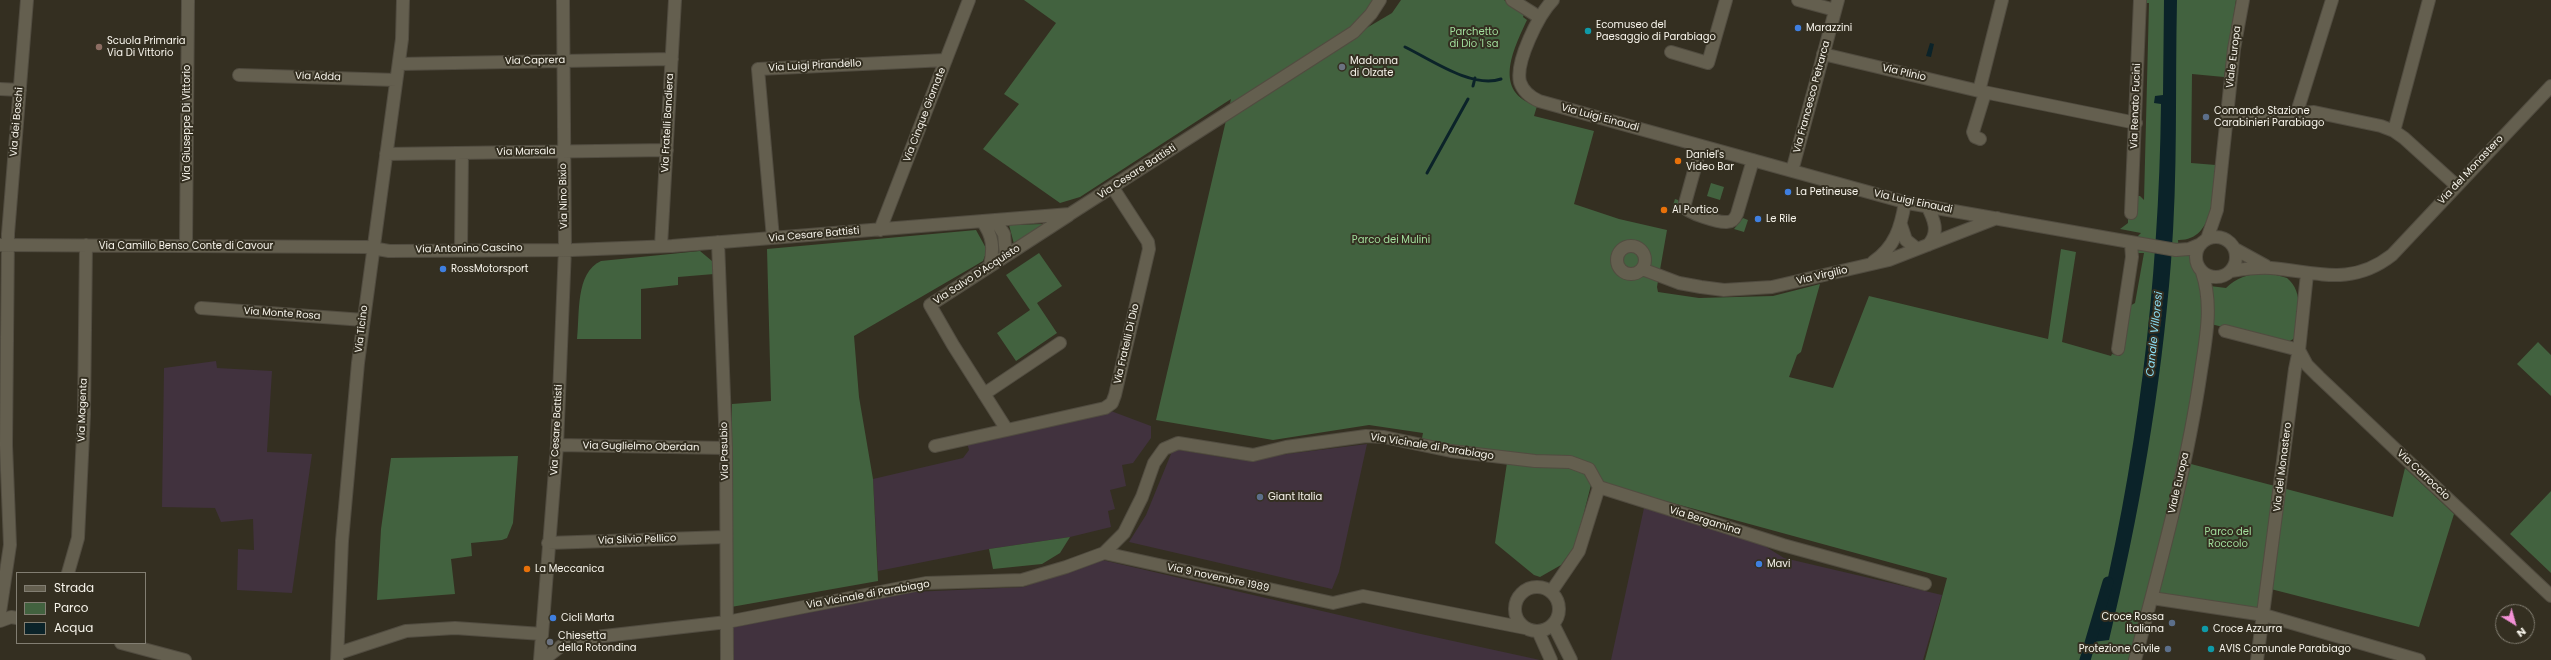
<!DOCTYPE html>
<html>
<head>
<meta charset="utf-8">
<style>
  body { margin:0 }
  #map { position:relative; width:2551px; height:660px; overflow:hidden; background:#342f21; font-family:Poppins,sans-serif }
  canvas { display:block }
  .legend { position:absolute; left:16px; top:572px; width:130px; height:72px; box-sizing:border-box; background:#342f21; border:1px solid #827e72; margin:0; padding:5px 7px; list-style:none; font-size:12px; color:#f7f4eb }
  .legend li { display:flex; align-items:center; gap:8px; height:20px }
  .legend b { width:20px; border:1px solid #827e72 }
  .north { position:absolute; left:2495px; top:604px; width:40px; height:40px; box-sizing:border-box; background:#342f21; border:1px solid #827e72; border-radius:50%; rotate:143deg; font-size:11px; font-weight:700; line-height:16px; text-align:center; color:#f7f4eb }
  .north::after { content:''; display:block; margin:auto; width:14px; height:18px; background:#f391d6; clip-path:polygon(50% 0,100% 100%,50% 72%,0 100%) }
</style>
</head>
<body>
<div id="map">
<canvas width="2551" height="660"></canvas>
<ul class="legend">
<li><b style="height:5px;background:#645f4f"></b>Strada</li>
<li><b style="height:11px;background:#42623f"></b>Parco</li>
<li><b style="height:11px;background:#0b2329"></b>Acqua</li>
</ul>
<div class="north">N</div>
</div>
<script>
const c = document.querySelector('canvas').getContext('2d');
c.lineJoin = 'round';
function paint(path, color) {
  c.fillStyle = color;
  c.fill(path, 'evenodd');
}
function strokePath(path, color, width, dash) {
  c.strokeStyle = color;
  c.lineWidth = width;
  c.lineCap = dash ? 'butt' : 'round';
  c.setLineDash(dash || []);
  c.stroke(path);
}
function label(font, color, halo, rows, align = 'center') {
  c.font = font + ' Poppins,sans-serif';
  c.lineWidth = 4;
  c.setLineDash([]);
  c.textBaseline = 'middle';
  c.strokeStyle = halo;
  c.fillStyle = color;
  for (const [text, x, y, turn = 0] of rows) {
    c.save();
    c.translate(x, y);
    c.rotate((+turn || 0) * Math.PI / 180);
    c.textAlign = isNaN(turn) ? turn : align;
    if (halo) c.strokeText(text, 0, 0);
    c.fillText(text, 0, 0);
    c.restore();
  }
}
paint(new Path2D(`
  M 216,361 L 217,368 L 272,371 L 267,452 L 312,454 L 292,593 L 237,590 L 238,549 L 254,550 L 253,519 L 221,522 L 215,508 L 162,507 L 164,368 Z
  M 1111,411 L 1151,426 L 1151,438 L 1133,463 L 1122,465 L 1126,486 L 1110,490 L 1115,509 L 1108,511 L 1111,527 L 1070,537 L 989,549 L 878,571 L 873,479 L 963,458 L 969,450 L 967,443 Z
  M 1367,444 L 1339,572 L 1332,589 L 1129,542 L 1146,515 L 1173,449 L 1239,460 Z
  M 1644,508 L 1763,545 L 1784,558 L 1942,595 L 1923,660 L 1611,660 Z
  M 1098,559 L 1421,634 L 1540,660 L 733,660 L 733,625 L 912,592 L 1024,587 Z`), '#41323e');
paint(new Path2D(`
  M 1024,0 L 1376,0 L 1358,22 L 1302,66 L 1392,13 L 1401,0 L 1504,0 L 1524,14 L 1523,17 L 1527,20 C 1513,50 1492,92 1537,106 L 1534,116 L 1594,131 L 1574,204 L 1619,219 L 1667,230 L 1657,287 L 1658,292 L 1699,298 L 1773,296 L 1820,284 L 1801,352 L 1797,355 L 1789,377 L 1833,388 L 1869,296 L 2048,339 L 2061,249 L 2076,252 L 2062,342 L 2111,356 L 2112,354 L 2120,356 L 2128,307 L 2135,303 L 2144,253 L 2136,253 L 2138,236 L 2141,233 L 2120,229 L 2128,223 L 2128,196 L 2140,196 L 2144,200 L 2149,3 L 2145,3 L 2145,0 L 2236,0 L 2224,77 L 2192,74 L 2191,163 L 2216,165 C 2213,191 2215,241 2178,240 L 2179,252 C 2197,256 2204,269 2210,286 L 2226,288 C 2242,272 2266,271 2287,278 C 2305,293 2297,317 2295,338 L 2288,342 L 2206,323 L 2206,375 L 2189,468 L 2191,464 L 2393,517 L 2405,468 L 2454,514 L 2419,627 L 2263,587 L 2259,609 L 2152,592 L 2131,660 L 1925,660 L 1947,578 L 1592,481 L 1576,544 L 1561,565 L 1540,577 L 1534,575 L 1495,543 L 1508,456 L 1438,444 L 1422,438 L 1423,433 L 1369,425 L 1273,440 L 1156,420 L 1231,99 L 1080,197 L 1060,203 L 983,149 L 1019,104 L 1004,94 L 1056,23 Z
  M 1711,183 L 1724,187 L 1720,200 L 1707,196 Z
  M 1675,199 L 1678,200 L 1680,213 L 1671,211 Z
  M 1743,218 L 1748,220 L 1744,232 L 1734,229 Z
  M 1044,224 L 1014,244 L 1009,225 Z
  M 976,230 L 987,250 L 983,261 L 854,336 L 859,397 L 873,479 L 878,581 L 731,607 L 732,404 L 771,401 L 767,249 Z
  M 700,251 L 712,261 L 714,274 L 678,277 L 678,285 L 641,289 L 641,339 L 577,339 C 580,314 575,273 601,261 Z
  M 1039,253 L 1062,286 L 1037,303 L 1057,333 L 1016,361 L 997,333 L 1030,310 L 1006,275 Z
  M 2538,342 L 2551,355 L 2551,396 L 2517,364 Z
  M 518,456 L 513,523 L 507,538 L 502,540 L 471,543 L 472,556 L 451,559 L 455,594 L 377,600 L 381,529 L 391,458 Z
  M 2551,491 L 2551,573 L 2510,534 Z
  M 1070,537 L 1060,553 L 1042,564 L 993,569 L 989,549 Z`), '#42623f');
paint(new Path2D(`
  M 2164,0 L 2177,0 C 2175,88 2178,173 2171,262 C 2161,390 2139,516 2109,640 L 2093,642 C 2137,466 2159,285 2161,104 L 2154,103 L 2155,96 L 2163,95 Z
  M 1930,43 L 1934,44 L 1931,57 L 1926,56 Z`), '#0b2329');
strokePath(new Path2D(`
  M 1405,47 C 1430,59 1472,89 1501,79
  M 1473,86 L 1475,78
  M 1427,173 L 1468,99`), '#0b2329', 3);
strokePath(new Path2D(`
  M 2085,660 L 2108,582`), '#0b2329', 11);
const minor = new Path2D(`
  M 1512,0 L 1539,17
  M 1553,0 C 1539,14 1515,62 1520,82 C 1523,91 1530,97 1539,101 L 1908,203 L 2176,250 L 2189,249 L 2201,244
  M 1798,0 L 1835,10
  M 1671,52 L 1708,63 L 1726,0
  M 1823,54 L 1979,91 L 2136,123
  M 399,64 L 672,59
  M 239,75 L 396,80
  M 0,89 L 20,90
  M 1979,91 L 2002,0
  M 2297,112 L 2332,0
  M 2227,120 L 2314,112 L 2381,126 L 2394,131 L 2404,138 L 2457,186
  M 2394,131 L 2429,0
  M 1980,139 L 1975,137 L 1973,132 L 1985,93
  M 1701,146 L 1684,207 C 1688,213 1719,223 1727,222 C 1732,222 1735,219 1737,214 L 1753,160
  M 386,154 L 667,150
  M 1792,171 L 1838,0
  M 1927,206 C 1934,219 1940,233 1928,245
  M 2131,213 L 2140,0
  M 995,220 L 1004,234 L 1006,256
  M 982,221 C 993,236 994,248 990,266
  M 1901,225 L 1906,240 L 1917,249
  M 880,230 L 969,0
  M2196 257a20 20 0 1 1 40 0a20 20 0 1 1-40 0Z
  M 773,238 L 758,69 L 946,60
  M 2207,239 L 2217,210 L 2234,49 L 2243,0
  M 718,242 L 726,448 L 727,660
  M 0,245 L 366,247 L 389,251 L 572,250 L 672,246 L 1070,214 L 1354,32 L 1371,14 L 1380,0
  M1617 260a14 14 0 1 1 28 0a14 14 0 1 1-28 0Z
  M 186,246 L 188,0
  M 661,246 L 675,0
  M 461,249 L 462,153
  M 2235,249 L 2266,266
  M 1873,262 C 1895,247 1901,227 1905,202
  M 1642,269 L 1679,283 L 1701,287 L 1724,290 L 1772,287 L 1889,260 L 1997,218
  M 2231,271 C 2244,269 2258,267 2271,268 C 2317,272 2351,287 2392,255 L 2551,86
  M 201,308 L 364,320
  M 2225,331 L 2299,350 L 2307,365 L 2319,377 L 2551,596
  M 2118,349 L 2132,257 L 2131,243
  M 984,394 L 1060,343
  M 1007,430 L 1105,408 L 1112,403 L 1115,395 L 1149,249 L 1148,242 L 1113,188
  M 557,445 L 726,448
  M 935,446 L 1007,430 L 953,345 L 930,305 L 1069,215
  M 548,543 L 725,537
  M 1104,553 L 1333,603 L 1363,596 L 1525,628
  M 68,573 L 78,538 L 84,414 L 86,245
  M1515 609a22 22 0 1 1 44 0a22 22 0 1 1-44 0Z
  M 1551,592 L 1579,551 L 1599,487 L 1783,545 L 1925,584
  M 2152,598 L 2264,615 L 2419,660
  M 0,612 L 10,545 L 6,445 L 8,234 L 27,0
  M 0,621 L 11,617 L 17,618
  M 1553,624 L 1571,660
  M 1538,631 L 1551,660
  M 121,643 L 185,660
  M 339,653 L 406,631 L 455,628 L 542,634
  M 337,660 L 342,541 L 358,363 L 402,39 L 403,0
  M 540,660 L 557,445 L 565,248 L 563,0
  M 543,660 L 569,640 L 727,622 L 926,583 L 1022,580 L 1066,567 L 1104,553 L 1124,533 L 1142,497 L 1154,463 L 1164,449 L 1178,443 L 1253,455 L 1286,447 L 1366,436 L 1384,437 L 1451,451 L 1535,461 L 1570,462 L 1589,469 L 1599,487
  M 2135,660 C 2160,565 2187,468 2201,371 C 2206,338 2213,305 2202,272
  M 2257,660 L 2295,369 L 2299,350 L 2307,274`);
strokePath(minor, '#514c40', 14);
strokePath(minor, '#645f4f', 12);
for (const [x, y, r, color] of [
  [1798,28,4,"#3f7fe0"],
  [1588,31,4,"#0f9aa8"],
  [99,47,4,"#8d6e63"],
  [1342,67,4,"#6b7280"],
  [2206,117,4,"#5c6f8a"],
  [1678,161,4,"#e8710a"],
  [1788,192,4,"#3f7fe0"],
  [1664,210,4,"#e8710a"],
  [1758,219,4,"#3f7fe0"],
  [443,269,4,"#3f7fe0"],
  [1260,497,4,"#5c6f8a"],
  [1759,564,4,"#3f7fe0"],
  [527,569,4,"#e8710a"],
  [553,618,4,"#3f7fe0"],
  [2172,623,4,"#5c6f8a"],
  [2205,629,4,"#0f9aa8"],
  [550,642,4,"#6b7280"],
  [2168,649,4,"#5c6f8a"],
  [2211,649,4,"#0f9aa8"]
]) {
  const dot = new Path2D();
  dot.arc(x, y, r, 0, 2 * Math.PI);
  c.fillStyle = color;
  c.fill(dot);
  strokePath(dot, '#342f21', 1.5);
}
label('10px', '#f7f4eb', '#342f21', [
  ["Ecomuseo del",1596,25],
  ["Paesaggio di Parabiago",1596,37],
  ["Marazzini",1806,28],
  ["Scuola Primaria",107,41],
  ["Via Di Vittorio",107,53],
  ["Madonna",1350,61],
  ["di Olzate",1350,73],
  ["Comando Stazione",2214,111],
  ["Carabinieri Parabiago",2214,123],
  ["Daniel's",1686,155],
  ["Video Bar",1686,167],
  ["La Petineuse",1796,192],
  ["Al Portico",1672,210],
  ["Le Rile",1766,219],
  ["RossMotorsport",451,269],
  ["Giant Italia",1268,497],
  ["Mavi",1767,564],
  ["La Meccanica",535,569],
  ["Croce Rossa",2164,617,"right"],
  ["Italiana",2164,629,"right"],
  ["Cicli Marta",561,618],
  ["Croce Azzurra",2213,629],
  ["Chiesetta",558,636],
  ["della Rotondina",558,648],
  ["Protezione Civile",2160,649,"right"],
  ["AVIS Comunale Parabiago",2219,649]
], 'left');
label('10px', '#a1dd9b', '#342f21', [
  ["Parchetto",1474,32],
  ["di Dio 'l sa",1474,44],
  ["Parco dei Mulini",1391,240],
  ["Parco del",2228,532],
  ["Roccolo",2228,544]
]);
label('10px', '#f7f4eb', '#342f21', [
  ["Viale Europa",2234,57,-83],
  ["Via Caprera",535,61,-1],
  ["Via Luigi Pirandello",815,66,-3],
  ["Via Plinio",1904,73,13],
  ["Via Adda",318,77,2],
  ["Via Francesco Petrarca",1812,97,-75],
  ["Via Renato Fucini",2136,106,-88],
  ["Via Cinque Giornate",925,115,-69],
  ["Via Luigi Einaudi",1600,118,15],
  ["Via dei Boschi",17,122,-85],
  ["Via Giuseppe Di Vittorio",187,123,-90],
  ["Via Fratelli Bandiera",668,123,-87],
  ["Via Marsala",526,152,-1],
  ["Via del Monastero",2471,170,-47],
  ["Via Cesare Battisti",1137,172,-33],
  ["Via Nino Bixio",564,196,-91],
  ["Via Luigi Einaudi",1913,202,12],
  ["Via Cesare Battisti",814,235,-5],
  ["Via Camillo Benso Conte di Cavour",186,246],
  ["Via Antonino Cascino",469,249,-1],
  ["Via Salvo D'Acquisto",977,275,-33],
  ["Via Virgilio",1822,276,-13],
  ["Via Monte Rosa",282,314,4],
  ["Via Ticino",362,329,-83],
  ["Via Fratelli Di Dio",1127,344,-77],
  ["Via Magenta",83,410,-88],
  ["Via Cesare Battisti",557,430,-87],
  ["Via Guglielmo Oberdan",641,447,1],
  ["Via Vicinale di Parabiago",1432,447,9],
  ["Via Pasubio",725,451,-91],
  ["Via del Monastero",2283,467,-83],
  ["Via Carroccio",2423,475,43],
  ["Viale Europa",2179,483,-77],
  ["Via Bergamina",1705,521,17],
  ["Via Silvio Pellico",637,540,-2],
  ["Via 9 novembre 1989",1218,578,12],
  ["Via Vicinale di Parabiago",868,595,-10]
]);
label('italic 11px', '#8cdff6', '#342f21', [
  ["Canale Villoresi",2155,334,-84]
]);
</script>
</body>
</html>
